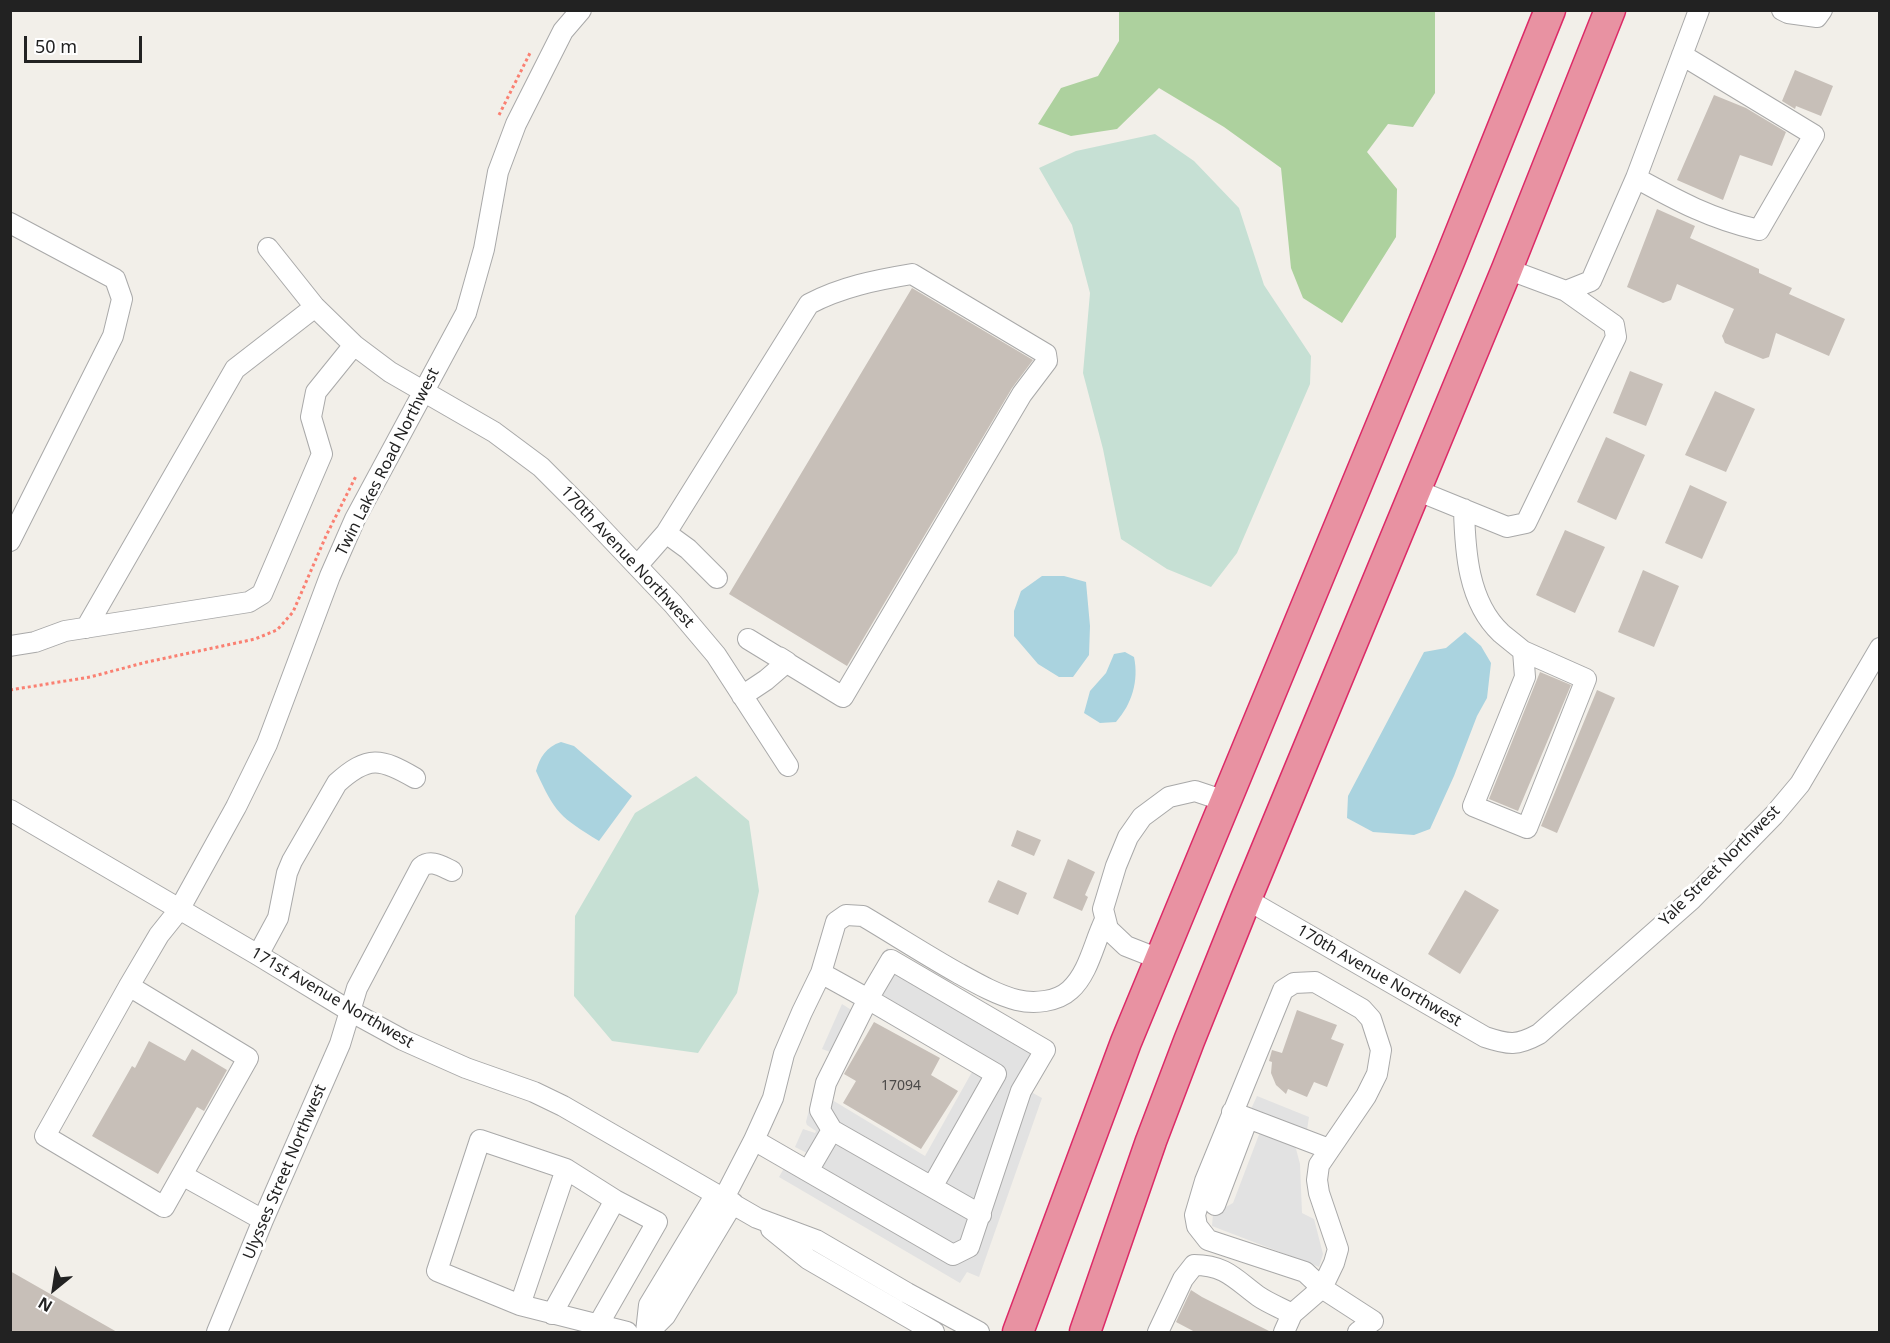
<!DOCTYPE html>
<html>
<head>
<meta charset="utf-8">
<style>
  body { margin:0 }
  #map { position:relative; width:1890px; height:1343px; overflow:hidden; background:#f2efe9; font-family:"Noto Sans",sans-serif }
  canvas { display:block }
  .frame { position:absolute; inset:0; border:12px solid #222; pointer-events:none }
  .north { position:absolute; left:24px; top:1259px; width:60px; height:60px; -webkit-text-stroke:4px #fff; paint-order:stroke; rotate:210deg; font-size:16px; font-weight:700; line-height:24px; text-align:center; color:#222 }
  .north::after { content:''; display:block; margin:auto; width:21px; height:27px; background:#222; clip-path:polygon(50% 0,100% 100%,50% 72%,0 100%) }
  .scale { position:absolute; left:24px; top:36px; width:118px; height:27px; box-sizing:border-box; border:3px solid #222; border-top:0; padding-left:8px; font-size:18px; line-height:21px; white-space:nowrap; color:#222; -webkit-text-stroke:4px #fff; paint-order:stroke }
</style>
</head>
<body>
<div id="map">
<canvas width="1890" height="1343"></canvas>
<div class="frame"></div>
<div class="north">N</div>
<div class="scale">50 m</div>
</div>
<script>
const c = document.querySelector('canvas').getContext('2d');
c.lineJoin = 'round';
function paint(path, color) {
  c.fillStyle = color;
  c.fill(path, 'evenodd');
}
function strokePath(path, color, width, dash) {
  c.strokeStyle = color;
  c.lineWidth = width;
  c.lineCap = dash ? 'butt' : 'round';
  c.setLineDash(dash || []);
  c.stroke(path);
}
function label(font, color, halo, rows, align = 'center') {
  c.font = font + ' "Noto Sans",sans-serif';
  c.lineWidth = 6;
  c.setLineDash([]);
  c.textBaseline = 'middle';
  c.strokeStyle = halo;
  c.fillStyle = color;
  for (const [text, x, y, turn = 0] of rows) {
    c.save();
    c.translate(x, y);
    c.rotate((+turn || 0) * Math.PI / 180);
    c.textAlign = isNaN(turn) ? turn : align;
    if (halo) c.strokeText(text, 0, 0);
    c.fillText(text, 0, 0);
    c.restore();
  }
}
paint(new Path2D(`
  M 1119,11 L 1435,11 L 1435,93 L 1413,127 L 1388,124 L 1367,152 L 1397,189 L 1396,237 L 1342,323 L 1303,298 L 1291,268 L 1281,168 L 1224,127 L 1159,88 L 1117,129 L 1071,136 L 1038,124 L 1061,88 L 1098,76 L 1119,41 Z`), '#add19e');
paint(new Path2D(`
  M 1155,134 L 1194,161 L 1239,208 L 1264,285 L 1311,356 L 1310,384 L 1237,553 L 1211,587 L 1167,569 L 1121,539 L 1103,449 L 1083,373 L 1090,293 L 1072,225 L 1039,168 L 1076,151 Z
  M 696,776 L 749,821 L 759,891 L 737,993 L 698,1053 L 612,1041 L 574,996 L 575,916 L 635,813 Z`), '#c6e0d4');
paint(new Path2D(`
  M 887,948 L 1056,1047 L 1031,1092 L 1042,1098 L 979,1277 L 967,1272 L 960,1283 L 779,1177 L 794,1151 L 805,1157 L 807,1155 L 807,1153 L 795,1147 L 803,1129 L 815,1133 L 816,1131 L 807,1125 L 806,1122 L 814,1089 L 925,1156 L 972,1072 L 854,1004 Z
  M 842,1004 L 853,1011 L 833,1053 L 822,1049 Z
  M 1257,1096 L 1309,1117 L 1307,1130 L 1251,1109 Z
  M 1260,1132 L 1295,1145 L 1300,1164 L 1302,1213 L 1314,1219 L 1323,1254 L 1319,1267 L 1212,1226 L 1213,1214 L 1233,1203 Z`), '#e2e2e2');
paint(new Path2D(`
  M 1042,576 L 1064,576 L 1086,582 L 1090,626 L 1089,655 L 1073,677 L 1059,677 L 1038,664 L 1014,636 L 1014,611 L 1021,591 Z
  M 1465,632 L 1481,646 L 1491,663 L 1487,698 L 1477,716 L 1454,776 L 1430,829 L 1414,835 L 1373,832 L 1347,818 L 1348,796 L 1424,652 L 1446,648 Z
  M 1125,652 L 1134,657 C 1139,681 1132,704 1116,722 L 1100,723 L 1084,713 L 1090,691 L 1106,673 L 1114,654 Z
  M 561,742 L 574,746 L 632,796 L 599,841 C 560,817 555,813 536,771 C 540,757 546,747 561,742 Z`), '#aad3df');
paint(new Path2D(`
  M 1795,70 L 1833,86 L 1821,116 L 1796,106 L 1795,109 L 1782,101 Z
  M 1714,95 L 1746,108 L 1786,132 L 1772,166 L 1740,155 L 1723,200 L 1677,180 Z
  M 1657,209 L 1695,226 L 1690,238 L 1759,269 L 1759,273 L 1792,288 L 1789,294 L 1845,319 L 1829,356 L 1776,333 L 1769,357 L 1763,359 L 1725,343 L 1722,336 L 1734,309 L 1677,284 L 1671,300 L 1663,303 L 1627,287 Z
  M 912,288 L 1033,360 L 1012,388 L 847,666 L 729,594 Z
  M 1630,371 L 1663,384 L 1646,426 L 1613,413 Z
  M 1715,391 L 1755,409 L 1726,472 L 1685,455 Z
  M 1606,437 L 1645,455 L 1616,520 L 1577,502 Z
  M 1690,485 L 1727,502 L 1702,559 L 1665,543 Z
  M 1565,530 L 1605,547 L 1575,613 L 1536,595 Z
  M 1643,570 L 1679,586 L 1654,647 L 1618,632 Z
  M 1540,672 L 1571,685 L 1518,811 L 1489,799 Z
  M 1597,690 L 1615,698 L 1557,833 L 1541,826 Z
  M 1017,830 L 1041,840 L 1034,856 L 1011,846 Z
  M 1068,859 L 1095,872 L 1085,895 L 1088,897 L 1082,911 L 1053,898 Z
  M 998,880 L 1027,893 L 1018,915 L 988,902 Z
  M 1465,890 L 1499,910 L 1460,974 L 1428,954 Z
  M 1297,1010 L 1337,1025 L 1331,1039 L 1344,1044 L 1327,1087 L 1314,1082 L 1307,1097 L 1288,1089 L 1286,1094 L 1276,1085 L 1271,1073 L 1272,1062 L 1269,1061 L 1272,1050 L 1282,1053 Z
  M 874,1022 L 940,1058 L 931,1075 L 958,1091 L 921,1149 L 843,1103 L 856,1081 L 844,1074 Z
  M 149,1041 L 185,1061 L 192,1049 L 227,1070 L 204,1111 L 197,1107 L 158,1174 L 92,1136 L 132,1066 L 135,1068 Z
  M 10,1271 L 117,1332 L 10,1332 Z
  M 1191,1290 L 1202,1297 L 1271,1332 L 1195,1332 L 1176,1322 Z`), '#c7bfb8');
const minor = new Path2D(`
  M 1782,10 L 1788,13 L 1817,17 L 1822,10
  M 1636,178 C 1678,201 1711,219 1759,230 L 1814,135 L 1682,55
  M 10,223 L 115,279 L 122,299 L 113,336 L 10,541
  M 268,248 L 315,307 L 354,345 L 390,372 L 494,432 L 541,467 L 583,509 L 673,604 L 716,655 L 788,766
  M 1566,291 L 1591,281 L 1636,178 L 1699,10
  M 1416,490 L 1507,527 L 1526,523 L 1616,337 L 1614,325 L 1566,291 L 1507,269
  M 1464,509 C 1465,551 1468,602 1501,633 C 1508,639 1516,645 1523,651 L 1525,677 L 1473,806 L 1527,828 L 1586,679 L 1523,651
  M 666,533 L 809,304 C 841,287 876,280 912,274 L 1046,354 L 1047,361 L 1022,394 L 843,697 L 748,639
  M 637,566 L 666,533 L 688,549 L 717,578
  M 86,628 L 235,369 L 315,307
  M 10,646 L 35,642 L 65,631 L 249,602 L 262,594 L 322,454 L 311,417 L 316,392 L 354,345
  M 742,696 L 766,680 L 787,662 L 779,657
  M 10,810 L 258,955 L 350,1011 L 403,1040 L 466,1068 L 534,1092 L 563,1106 L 757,1218 L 816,1240 L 907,1293 L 979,1332
  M 1246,899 L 1485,1037 C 1509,1045 1517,1046 1539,1034 L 1691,900 L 1774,815 L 1800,784 L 1880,648
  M 258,955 L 278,918 L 287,873 L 292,861 L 337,783 C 368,755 381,758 415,778
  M 1159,959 L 1126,946 L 1108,929 L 1103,909 L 1116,866 L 1128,837 L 1142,817 L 1169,797 L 1195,791 L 1225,801
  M 129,986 L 248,1058 L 182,1175
  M 1232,1112 L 1329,1149
  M 832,1130 L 981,1215
  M 754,1140 L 953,1255 L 969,1247 L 1021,1091 L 1045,1050 L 891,960 L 868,999 L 821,973
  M 808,1171 L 832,1130 L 820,1110 L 826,1083 L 868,999 L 996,1074 L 932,1187
  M 724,1198 L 754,1140 L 773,1098 L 784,1054 L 802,1012 L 821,973 L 836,922 L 846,915 L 863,916 C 895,935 926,955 958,973 C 976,983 997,995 1017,1000 C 1034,1004 1057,1002 1070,990 C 1089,973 1094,942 1105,920
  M 1215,1205 L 1248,1118
  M 263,1220 L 182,1175 L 164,1207 L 45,1136 L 129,986 L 159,935 L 179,910 L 236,807 L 267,744 L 330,576 L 355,519 L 466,313 L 484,249 L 498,172 L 516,124 L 563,31 L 581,10
  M 771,1229 L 808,1259 L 934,1332
  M 520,1305 L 566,1169 L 480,1140 L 437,1271 L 520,1305 L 627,1332
  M 552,1314 L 615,1200 L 566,1169
  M 598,1325 L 657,1222 L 615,1200
  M 217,1332 L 263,1220 L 340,1044 L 357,988 L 421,867 C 431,859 441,866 452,871
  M 646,1332 L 649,1305 L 716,1194
  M 649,1332 L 665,1316 L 733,1203
  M 1158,1332 L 1183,1279 L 1194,1265 C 1225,1265 1235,1279 1258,1296 C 1268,1303 1281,1308 1292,1314 L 1322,1288 L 1305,1272 L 1208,1240 L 1197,1226 L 1195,1215 L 1205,1181 L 1283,990 L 1294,983 L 1315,982 L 1362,1009 L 1371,1019 L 1381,1050 L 1377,1074 L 1366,1096 L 1319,1165 L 1317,1180 L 1319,1193 L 1338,1249 L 1334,1263 L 1322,1288 L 1373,1321 L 1358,1332
  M 1284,1332 L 1292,1314`);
const highway = new Path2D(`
  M 1018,1332 L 1126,1042 L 1450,259 L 1550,10
  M 1085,1332 L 1151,1141 L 1189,1041 L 1246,899 L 1507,269 L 1610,10`);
strokePath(minor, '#a9a9a9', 22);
strokePath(highway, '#dc2a67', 33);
strokePath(new Path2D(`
  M 499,115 L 531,51
  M 10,690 L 90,677 L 147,662 L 255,639 L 277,630 L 293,612 L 326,536 L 356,476`), '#fa8072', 3, [3, 3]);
strokePath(minor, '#fff', 20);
strokePath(highway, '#e892a2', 30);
label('14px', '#4b4948', null, [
  ["17094",901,1086]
]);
label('16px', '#222', '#fff', [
  ["Twin Lakes Road Northwest",388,462,-63],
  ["170th Avenue Northwest",627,557,47],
  ["Yale Street Northwest",1720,866,-45],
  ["170th Avenue Northwest",1379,976,30],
  ["171st Avenue Northwest",332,998,30],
  ["Ulysses Street Northwest",285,1172,-67]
]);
</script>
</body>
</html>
